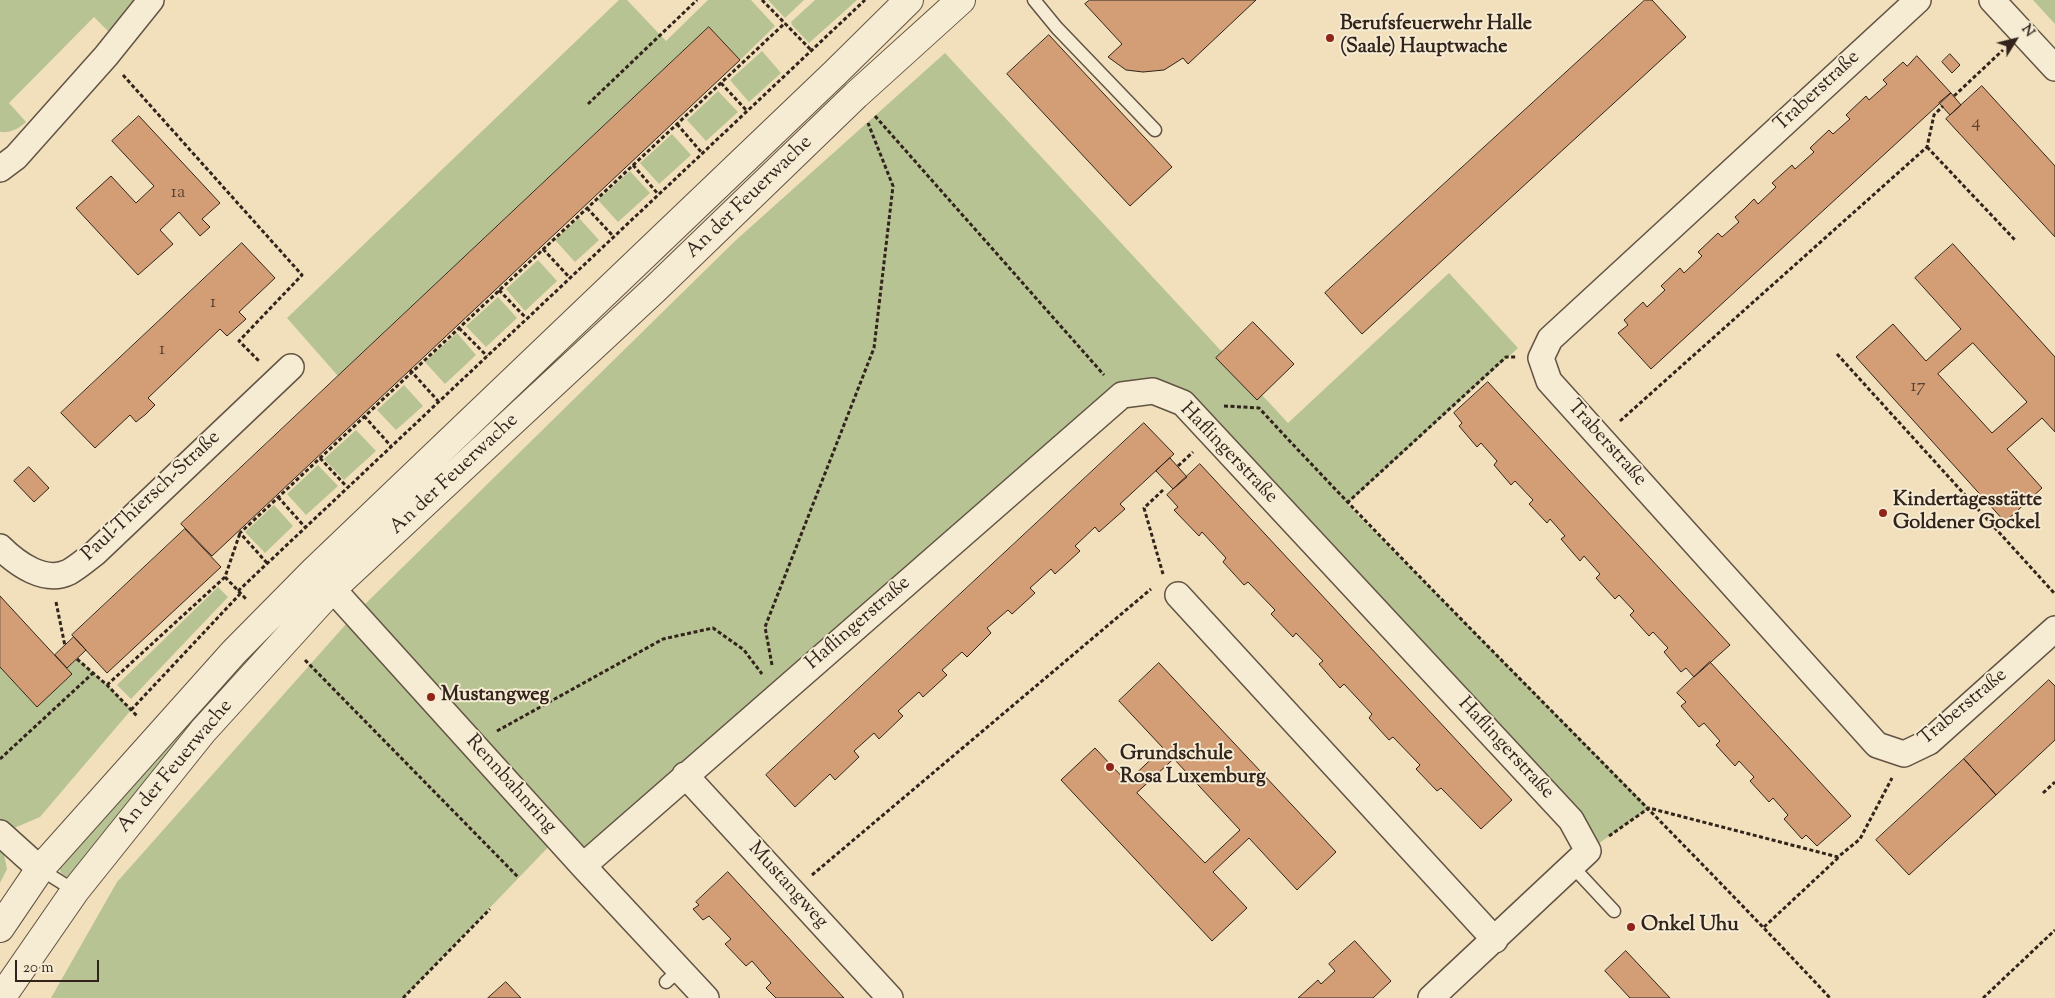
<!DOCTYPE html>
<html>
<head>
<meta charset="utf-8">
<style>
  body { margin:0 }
  #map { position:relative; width:2055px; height:998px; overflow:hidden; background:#f1e0bb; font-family:"Sorts Mill Goudy",serif }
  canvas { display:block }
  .north { position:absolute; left:1990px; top:15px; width:50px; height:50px; -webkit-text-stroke:4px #f6ebd3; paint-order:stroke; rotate:54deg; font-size:14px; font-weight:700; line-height:20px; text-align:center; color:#32241c }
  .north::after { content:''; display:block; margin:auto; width:18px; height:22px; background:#32241c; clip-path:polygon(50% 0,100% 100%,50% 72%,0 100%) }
  .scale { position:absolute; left:15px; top:960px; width:84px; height:22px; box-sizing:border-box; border:2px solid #32241c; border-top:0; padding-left:6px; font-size:15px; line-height:18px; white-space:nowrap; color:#32241c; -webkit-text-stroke:4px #f6ebd3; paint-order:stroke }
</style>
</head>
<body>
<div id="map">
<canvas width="2055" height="998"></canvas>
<div class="north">N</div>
<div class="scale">20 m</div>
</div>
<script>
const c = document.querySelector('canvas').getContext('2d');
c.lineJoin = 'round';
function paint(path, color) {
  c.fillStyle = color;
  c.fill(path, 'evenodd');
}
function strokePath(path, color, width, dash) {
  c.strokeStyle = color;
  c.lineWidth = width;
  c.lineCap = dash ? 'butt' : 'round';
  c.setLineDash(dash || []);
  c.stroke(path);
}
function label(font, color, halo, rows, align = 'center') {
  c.font = font + ' "Sorts Mill Goudy",serif';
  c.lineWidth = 4;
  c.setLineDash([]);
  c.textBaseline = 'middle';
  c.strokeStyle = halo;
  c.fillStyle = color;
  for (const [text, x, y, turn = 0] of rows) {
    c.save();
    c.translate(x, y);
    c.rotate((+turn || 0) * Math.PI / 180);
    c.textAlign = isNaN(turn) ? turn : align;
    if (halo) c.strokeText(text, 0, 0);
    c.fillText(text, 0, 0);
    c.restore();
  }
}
paint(new Path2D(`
  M 0,0 L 135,0 L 108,31 L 94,17 L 9,103 L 26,122 C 18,129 11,133 0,132 Z
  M 619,0 L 627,0 L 666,41 L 708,0 L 751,0 L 775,26 L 740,60 L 709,27 L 338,376 L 287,318 Z
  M 768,0 L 804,0 L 785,18 Z
  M 815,0 L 857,0 L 809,43 L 792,25 L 791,22 Z
  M 2033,0 L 2055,0 L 2055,24 Z
  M 762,51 L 781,73 L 749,102 L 730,80 Z
  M 945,53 L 1288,423 L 1449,273 L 1518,348 L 1347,504 L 1649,808 L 1588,851 L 1183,403 L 1122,395 L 583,866 L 557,838 L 403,998 L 51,998 L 117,882 L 355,614 L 735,241 Z
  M 718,91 L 738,112 L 706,141 L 687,120 Z
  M 672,134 L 691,155 L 659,184 L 640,163 Z
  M 630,171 L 650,193 L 618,222 L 598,200 Z
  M 579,218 L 599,240 L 575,262 L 555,240 Z
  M 538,260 L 557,281 L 525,311 L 506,289 Z
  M 498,297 L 517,318 L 486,347 L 466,326 Z
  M 457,333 L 476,355 L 445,384 L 425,362 Z
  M 404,385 L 423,406 L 396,430 L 377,410 Z
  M 356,430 L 376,451 L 344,480 L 324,459 Z
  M 318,465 L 338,486 L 306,515 L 287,494 Z
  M 274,505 L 293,526 L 265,553 L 245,532 Z
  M 218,587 L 228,597 L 131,699 L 117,685 Z
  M 264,634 L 274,644 L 73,873 L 67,877 L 61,873 L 58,865 Z
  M 77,659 L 107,685 L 131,710 L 40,817 L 0,834 L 7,869 L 0,883 L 0,667 L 37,707 L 72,674 L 67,668 Z`), '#b7c393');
const building = new Path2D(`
  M 1090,0 L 1256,0 L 1188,64 L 1183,58 L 1164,70 L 1143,72 L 1126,70 L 1108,57 L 1122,44 L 1085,4 Z
  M 1645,0 L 1652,0 L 1686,37 L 1362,334 L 1325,293 Z
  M 709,27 L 740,60 L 212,556 L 181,524 Z
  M 1049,35 L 1172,167 L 1130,206 L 1007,74 Z
  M 1950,54 L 1960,65 L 1952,73 L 1942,62 Z
  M 1917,56 L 1951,93 L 1651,369 L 1618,333 L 1628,325 L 1624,320 L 1643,302 L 1647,307 L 1665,290 L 1661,286 L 1680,268 L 1684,273 L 1702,256 L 1698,252 L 1718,233 L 1722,237 L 1739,222 L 1735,217 L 1743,210 L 1754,199 L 1758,204 L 1776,187 L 1772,183 L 1792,165 L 1795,169 L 1814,152 L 1810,148 L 1829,130 L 1833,134 L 1850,119 L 1846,115 L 1866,96 L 1869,100 L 1887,84 L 1883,80 L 1903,62 L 1907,66 Z
  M 1982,86 L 2055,166 L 2055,237 L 1946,119 Z
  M 1951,93 L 1961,105 L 1950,115 L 1939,103 Z
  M 139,116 L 220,203 L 202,219 L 210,227 L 200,236 L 179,212 L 160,230 L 173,244 L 138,275 L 76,208 L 111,176 L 136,203 L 154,186 L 112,141 Z
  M 242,243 L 275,278 L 239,312 L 246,319 L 227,336 L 220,329 L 148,398 L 155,405 L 146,414 L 136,422 L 130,415 L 95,448 L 61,413 Z
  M 1953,244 L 2055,357 L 2055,432 L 2042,418 L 2007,449 L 2042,488 L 2005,522 L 1856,357 L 1893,324 L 1926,361 L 1961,329 L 1915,278 ZM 1973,343 L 2027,402 L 1992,433 L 1938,374 Z
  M 1253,322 L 1294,364 L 1257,400 L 1216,358 Z
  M 1488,382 L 1730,645 L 1694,677 L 1686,668 L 1681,672 L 1664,652 L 1668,648 L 1653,632 L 1649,636 L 1630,615 L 1634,611 L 1619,595 L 1615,599 L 1596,578 L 1600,574 L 1584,556 L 1580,561 L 1561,539 L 1565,536 L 1550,519 L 1547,523 L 1529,504 L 1533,500 L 1515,481 L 1511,485 L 1494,465 L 1497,461 L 1481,443 L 1477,447 L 1459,426 L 1462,423 L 1454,413 Z
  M 1144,423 L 1174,454 L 1120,504 L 1125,509 L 1099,532 L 1095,527 L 1075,546 L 1080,551 L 1055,574 L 1051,569 L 1030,588 L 1035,593 L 1012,614 L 1008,610 L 987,628 L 991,633 L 967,657 L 962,652 L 942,670 L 947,675 L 923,697 L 919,692 L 898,711 L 903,716 L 879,739 L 874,733 L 854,751 L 859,757 L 835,780 L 830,774 L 795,807 L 766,775 Z
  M 1170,458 L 1187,477 L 1173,489 L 1156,471 Z
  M 1200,464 L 1512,800 L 1481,829 L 1441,788 L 1437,791 L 1416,769 L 1420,765 L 1393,737 L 1389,740 L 1369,718 L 1372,714 L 1344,684 L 1340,688 L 1319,664 L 1323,661 L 1296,633 L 1293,637 L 1271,614 L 1275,610 L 1248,582 L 1244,585 L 1223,562 L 1226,558 L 1202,532 L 1199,536 L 1174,510 L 1178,507 L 1167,495 Z
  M 29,467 L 49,488 L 34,502 L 14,481 Z
  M 185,529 L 221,567 L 107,673 L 72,635 Z
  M 0,596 L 72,674 L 37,707 L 0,667 Z
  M 74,637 L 86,650 L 67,668 L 55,655 Z
  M 1710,662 L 1851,816 L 1817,846 L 1806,835 L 1802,839 L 1784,819 L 1788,815 L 1773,798 L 1769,802 L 1750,781 L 1754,777 L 1739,761 L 1735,766 L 1716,745 L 1720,741 L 1704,723 L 1699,727 L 1681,706 L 1686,702 L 1677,693 Z
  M 1159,663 L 1336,852 L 1297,890 L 1249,838 L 1213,872 L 1247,908 L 1212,941 L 1061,780 L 1095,748 L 1127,782 L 1163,748 L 1119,701 ZM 1174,759 L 1240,830 L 1205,863 L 1137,793 Z
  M 2049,680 L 2055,686 L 2055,740 L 1996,795 L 1964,759 Z
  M 1964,759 L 1996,795 L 1909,875 L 1876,840 Z
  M 728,872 L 796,946 L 844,998 L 776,998 L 766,988 L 771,983 L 752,961 L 746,966 L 725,944 L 731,939 L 709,916 L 703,920 L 693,909 L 699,905 L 696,902 Z
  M 1355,941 L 1391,981 L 1373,998 L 1298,998 L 1318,980 L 1321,984 L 1335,971 L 1329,964 Z
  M 1626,951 L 1670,998 L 1630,998 L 1605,971 Z
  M 506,982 L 521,998 L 488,998 Z`);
paint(building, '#d39e76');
strokePath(building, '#32241c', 1);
const service = new Path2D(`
  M 1034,0 L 1057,28 L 1155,130
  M 1572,866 L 1614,911
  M 40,869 L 75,891
  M 666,982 L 680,969`);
const minor = new Path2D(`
  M 1918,0 L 1550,339 L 1541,358 L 1549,381 L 1877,745 L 1904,754 L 1929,742 L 2055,629
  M 1992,0 L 2055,68
  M 0,169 L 16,157 L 106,56 L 151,0
  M 0,547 C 17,564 45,584 69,572 C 78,567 87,559 95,553 L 291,367
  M 319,574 L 583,866 L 706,998
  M 1178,595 L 1495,940
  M 685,775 L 890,998
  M 0,833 L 40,869
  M 583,866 L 1122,395 L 1153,391 L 1183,403 L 1571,820 L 1588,851 L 1431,998`);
const tertiary = new Path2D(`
  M 0,928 L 40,869 L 234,652 L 315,570 L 835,73 L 909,0
  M 1,998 L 75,891 L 203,731 L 332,589 L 655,289 L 856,95 L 961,0`);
strokePath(service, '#625344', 15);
strokePath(minor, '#625344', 28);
strokePath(tertiary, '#625344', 30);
strokePath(new Path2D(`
  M 762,0 L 812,51
  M 123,75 L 302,275 L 239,341 L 260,362
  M 721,83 L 747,111
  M 1954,96 L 2003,50
  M 588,104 L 697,0
  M 875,116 L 1104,375
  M 677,124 L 702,153
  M 1927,147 L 2015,240
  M 633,165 L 658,194
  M 587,208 L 613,236
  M 543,249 L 570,278
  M 499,290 L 526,318
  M 459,328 L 487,356
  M 1837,354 L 2055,594
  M 410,370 L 438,401
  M 1224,406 L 1259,408 C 1445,609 1643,798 1830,998
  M 364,416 L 391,446
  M 1620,421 L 1927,147 L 1934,115 L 1943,106
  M 320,458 L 347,487
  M 1178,466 L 1193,452
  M 1163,490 L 1144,508 L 1163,574
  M 278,497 L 305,527
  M 1347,503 L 1506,357 L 1517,357
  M 267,563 L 240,533 L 785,23
  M 225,577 L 247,600
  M 238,591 L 865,0
  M 56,602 L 65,646
  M 77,659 L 107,685 L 138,717
  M 305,660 L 519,878
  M 772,665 L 765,627 L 874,348 L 893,186 L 868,123
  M 107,685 L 225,577 L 240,533
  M 131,710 L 240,594
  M 497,731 L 663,639 L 713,628 L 744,650 L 762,674
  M 0,759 L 93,673
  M 2043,793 L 2055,782
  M 1609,836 L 1649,808 L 1838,857 L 1860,839 L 1892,778
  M 812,875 L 1151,589
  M 1764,927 L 1838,858
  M 403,998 L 490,909
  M 1983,998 L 2055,930`), '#32241c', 3, [4, 2.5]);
strokePath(service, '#f6ebd3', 12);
strokePath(minor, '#f6ebd3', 25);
strokePath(tertiary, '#f6ebd3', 28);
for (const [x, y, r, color] of [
  [1330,38,5,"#8f2418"],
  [1883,513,5,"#8f2418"],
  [431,697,5,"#8f2418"],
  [1110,767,5,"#8f2418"],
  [1631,927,5,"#8f2418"]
]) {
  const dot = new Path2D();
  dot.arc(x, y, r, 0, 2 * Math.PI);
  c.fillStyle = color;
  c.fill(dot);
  strokePath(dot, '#f6ebd3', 2);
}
label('18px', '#5a4232', null, [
  ["4",1976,124],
  ["1a",178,194],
  ["1",213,304],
  ["1",162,351],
  ["17",1918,388]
]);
label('bold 20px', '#32241c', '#f6ebd3', [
  ["Berufsfeuerwehr Halle",1340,26],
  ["(Saale) Hauptwache",1340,49],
  ["Kindertagesstätte",1893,502],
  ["Goldener Gockel",1893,525],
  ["Mustangweg",441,697],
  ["Grundschule",1120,756],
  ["Rosa Luxemburg",1120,779],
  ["Onkel Uhu",1641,927]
], 'left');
label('20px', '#32241c', '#f6ebd3', [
  ["Traberstraße",1818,92,-43],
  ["An der Feuerwache",750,198,-44],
  ["Traberstraße",1606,444,48],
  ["Haflingerstraße",1228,454,46],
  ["An der Feuerwache",455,475,-43],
  ["Paul-Thiersch-Straße",152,497,-43],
  ["Haflingerstraße",859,624,-41],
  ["Traberstraße",1964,708,-40],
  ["Haflingerstraße",1505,749,47],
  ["An der Feuerwache",176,767,-50],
  ["Rennbahnring",510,785,48],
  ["Mustangweg",787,886,48]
]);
</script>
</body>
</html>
